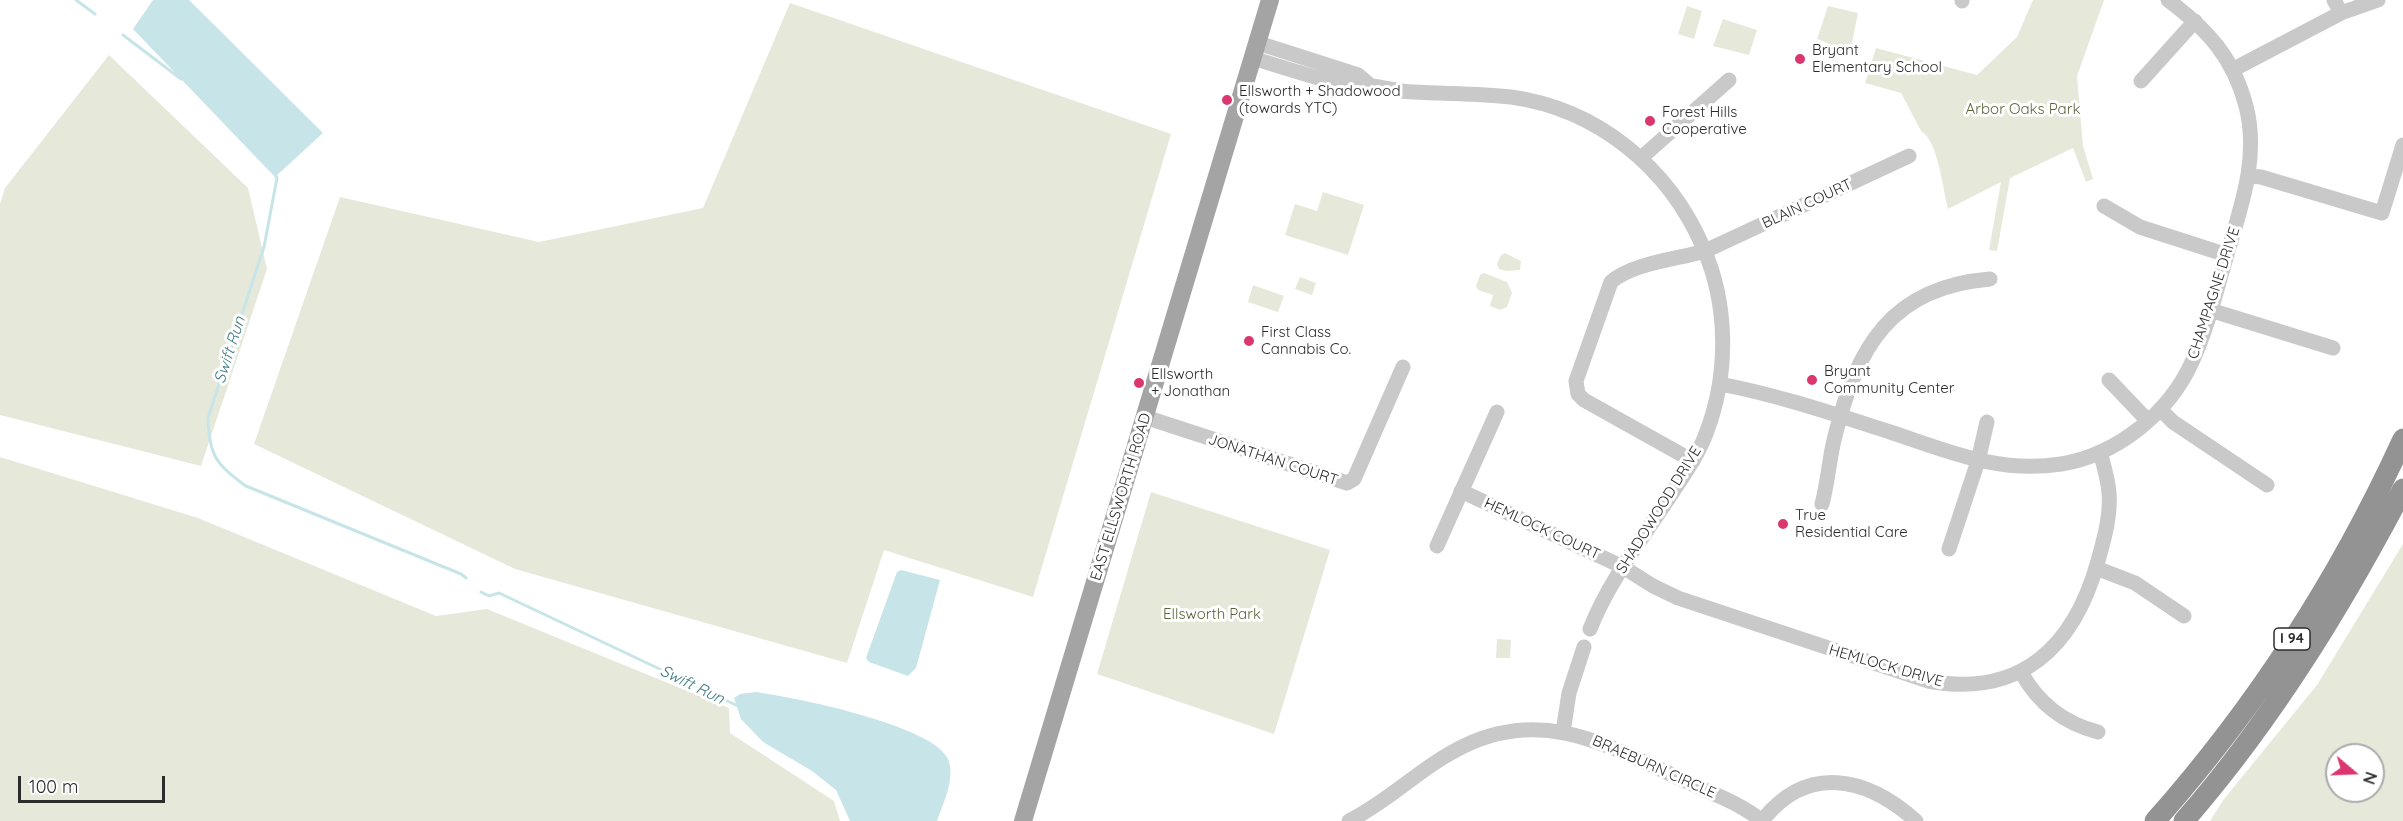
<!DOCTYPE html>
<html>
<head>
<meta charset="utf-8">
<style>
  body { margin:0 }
  #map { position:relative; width:2403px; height:821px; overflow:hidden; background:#fff; font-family:Quicksand,sans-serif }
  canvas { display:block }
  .north { position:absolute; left:2325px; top:743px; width:60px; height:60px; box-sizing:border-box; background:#fff; border:2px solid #ababab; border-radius:50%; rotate:109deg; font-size:16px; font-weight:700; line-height:24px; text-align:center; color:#2c2c2c }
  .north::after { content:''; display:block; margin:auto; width:21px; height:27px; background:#da3771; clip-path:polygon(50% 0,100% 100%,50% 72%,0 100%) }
  .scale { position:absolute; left:18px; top:776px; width:147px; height:27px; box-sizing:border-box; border:3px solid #2c2c2c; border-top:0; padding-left:8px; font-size:18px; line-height:21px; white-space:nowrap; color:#2c2c2c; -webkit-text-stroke:4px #fff; paint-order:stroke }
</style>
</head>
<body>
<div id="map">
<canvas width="2403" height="821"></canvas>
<div class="north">N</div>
<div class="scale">100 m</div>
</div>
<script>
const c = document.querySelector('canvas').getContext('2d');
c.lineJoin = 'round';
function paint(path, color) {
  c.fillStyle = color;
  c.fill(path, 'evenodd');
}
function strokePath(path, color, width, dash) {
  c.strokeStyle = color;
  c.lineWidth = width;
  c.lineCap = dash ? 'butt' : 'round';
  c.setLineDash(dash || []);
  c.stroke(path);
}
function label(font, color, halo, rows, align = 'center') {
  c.font = font + ' Quicksand,sans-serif';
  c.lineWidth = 6;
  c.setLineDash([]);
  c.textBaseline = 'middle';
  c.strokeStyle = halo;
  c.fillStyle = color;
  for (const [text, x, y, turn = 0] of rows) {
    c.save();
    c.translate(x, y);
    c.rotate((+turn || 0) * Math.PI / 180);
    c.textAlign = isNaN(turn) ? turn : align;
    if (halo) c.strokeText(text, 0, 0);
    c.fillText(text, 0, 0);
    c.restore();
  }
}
paint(new Path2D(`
  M 2033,0 L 2104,0 L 2077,76 L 2083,146 L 2093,179 L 2086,182 L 2073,148 L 2010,178 L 1997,251 L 1989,250 L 2001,182 L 1948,209 C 1943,190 1938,140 1921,131 L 1901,93 L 1865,83 L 1876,48 L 1977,75 L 2017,37 Z
  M 790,3 L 1171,134 L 1033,597 L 884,550 L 847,663 L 515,569 L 254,444 L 340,197 L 539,242 L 703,208 Z
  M 1687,6 L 1702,11 L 1694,39 L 1678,34 Z
  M 1828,6 L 1858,13 L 1850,52 L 1817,39 Z
  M 1723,19 L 1757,30 L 1749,55 L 1713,46 Z
  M 109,55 L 248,188 L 267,269 L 201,466 L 0,415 L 0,204 L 5,188 Z
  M 1323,192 L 1364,205 L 1348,255 L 1285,235 L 1295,204 L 1317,211 Z
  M 1505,253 L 1521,261 L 1520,270 L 1506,271 L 1499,269 L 1497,264 L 1501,255 Z
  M 1484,273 L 1507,282 L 1512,293 L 1507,307 L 1500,310 L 1490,306 L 1493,295 L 1478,290 L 1476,286 L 1480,275 Z
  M 1300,277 L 1316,283 L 1312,295 L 1295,289 Z
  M 1253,285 L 1284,296 L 1278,312 L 1248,302 Z
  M 0,457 L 198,518 L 436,616 L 487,609 L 729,708 L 730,733 L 834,801 L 840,821 L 0,821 Z
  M 1151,492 L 1330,550 L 1274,734 L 1097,674 Z
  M 2403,544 L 2403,821 L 2210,821 L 2224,799 L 2317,685 ZM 2337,755 L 2373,755 L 2373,791 L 2337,791 Z
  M 1497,639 L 1511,640 L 1510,658 L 1496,658 Z`), '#e6e9da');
paint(new Path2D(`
  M 153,0 L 189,0 L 323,133 L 275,177 L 133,29 Z
  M 901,570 L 940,580 L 916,668 L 908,676 L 869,662 L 866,658 L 897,572 Z
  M 756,692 C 793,697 933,725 948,759 C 956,779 943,803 937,821 L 850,821 L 836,790 L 812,771 L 763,742 L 741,719 L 734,698 L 740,694 Z`), '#c7e5e8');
strokePath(new Path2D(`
  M 76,0 L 95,14
  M 123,35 L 181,79
  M 275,174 L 277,178 L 264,247 L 208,418 C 209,455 216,465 246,486 L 461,574 L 466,578
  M 481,592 L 489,596 L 499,593 L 740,707`), '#c7e5e8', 3);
strokePath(new Path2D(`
  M 2334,0 L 2341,13
  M 1962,1 L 1962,0
  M 1258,43 L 1358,75 L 1371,86
  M 1253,58 C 1277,66 1301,73 1325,80 C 1334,83 1343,87 1352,88 C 1358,89 1365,85 1371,86 C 1385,87 1399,92 1413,92 C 1445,94 1479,93 1511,97 C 1598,109 1669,168 1703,247 C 1728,304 1729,372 1707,431 C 1699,454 1684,475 1670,496 C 1642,539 1609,581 1590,629
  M 2234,69 L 2341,13 L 2378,0
  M 2141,81 L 2195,21
  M 1641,158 L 1729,80
  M 2249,176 L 2261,177 L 2382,213 L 2403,145
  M 2104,206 L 2140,227 L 2227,255
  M 2210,310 L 2333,348
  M 2109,380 L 2148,421
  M 1720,384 C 1778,395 1834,414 1890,432 C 1948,451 1999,474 2061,464 C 2117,455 2169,413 2192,362 C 2208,327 2217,288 2228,251 C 2242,204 2259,156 2246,106 C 2233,57 2208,30 2168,0
  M 2160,409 L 2173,422 L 2267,485
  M 1145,417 L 1347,483 L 1354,479 L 1403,367
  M 1693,461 L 1584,400 L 1578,394 L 1576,381 L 1611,282 C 1632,263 1679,259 1705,251 L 1909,156
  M 1461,491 L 1623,567 L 1653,586 L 1678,598 L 1928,681 C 2021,698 2074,647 2098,561 C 2104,539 2111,516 2109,493 C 2108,479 2104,466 2100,452
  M 1822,504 C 1828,482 1829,459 1835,436 C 1857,347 1891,287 1990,279
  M 1437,546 L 1497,412
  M 1949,549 L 1978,461 L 1987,422
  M 2096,568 L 2135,583 L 2184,616
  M 2021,672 C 2038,703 2063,723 2098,732
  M 1563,732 L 1569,693 L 1584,647
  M 1349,821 C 1391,800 1422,766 1464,746 C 1544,707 1609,746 1681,779 C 1708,792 1739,802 1762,821
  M 1762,821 C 1807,763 1867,777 1916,821`), '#c9c9c9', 15);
strokePath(new Path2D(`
  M 1023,821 L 1270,0`), '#a4a4a4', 18);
strokePath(new Path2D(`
  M 2155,821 C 2255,708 2340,577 2403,439
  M 2184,821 C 2272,720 2341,607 2403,489`), '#939393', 21);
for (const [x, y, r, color] of [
  [1800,59,6,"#da3771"],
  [1227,100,6,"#da3771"],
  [1650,121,6,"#da3771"],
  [1249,341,6,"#da3771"],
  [1812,380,6,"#da3771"],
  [1139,383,6,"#da3771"],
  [1783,524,6,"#da3771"]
]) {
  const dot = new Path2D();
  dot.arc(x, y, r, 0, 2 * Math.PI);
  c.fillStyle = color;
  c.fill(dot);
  strokePath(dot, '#fff', 2);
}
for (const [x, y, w] of [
  [2292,639,36]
]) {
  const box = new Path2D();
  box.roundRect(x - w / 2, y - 11, w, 22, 4.5);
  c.fillStyle = '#fff';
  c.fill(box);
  strokePath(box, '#2c2c2c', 1.5);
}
label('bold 14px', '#2c2c2c', null, [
  ["I 94",2292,639]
]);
label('15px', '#2c2c2c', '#fff', [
  ["Bryant",1812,50],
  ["Elementary School",1812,67],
  ["Ellsworth + Shadowood",1239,91],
  ["(towards YTC)",1239,108],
  ["Forest Hills",1662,112],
  ["Cooperative",1662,129],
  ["First Class",1261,332],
  ["Cannabis Co.",1261,349],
  ["Bryant",1824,371],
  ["Community Center",1824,388],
  ["Ellsworth",1151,374],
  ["+ Jonathan",1151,391],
  ["True",1795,515],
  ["Residential Care",1795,532]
], 'left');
label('15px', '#5b653c', '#fff', [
  ["Arbor Oaks Park",2023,109],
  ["Ellsworth Park",1212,614]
]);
label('15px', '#2c2c2c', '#fff', [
  ["BLAIN COURT",1807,204,-25],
  ["CHAMPAGNE DRIVE",2214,293,-72],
  ["JONATHAN COURT",1273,460,18],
  ["EAST ELLSWORTH ROAD",1121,497,-73],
  ["SHADOWOOD DRIVE",1659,510,-58],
  ["HEMLOCK COURT",1542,529,25],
  ["HEMLOCK DRIVE",1886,666,16],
  ["BRAEBURN CIRCLE",1654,767,24]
]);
label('italic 16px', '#3d7b83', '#fff', [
  ["Swift Run",230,350,-72],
  ["Swift Run",692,685,26]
]);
</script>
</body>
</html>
